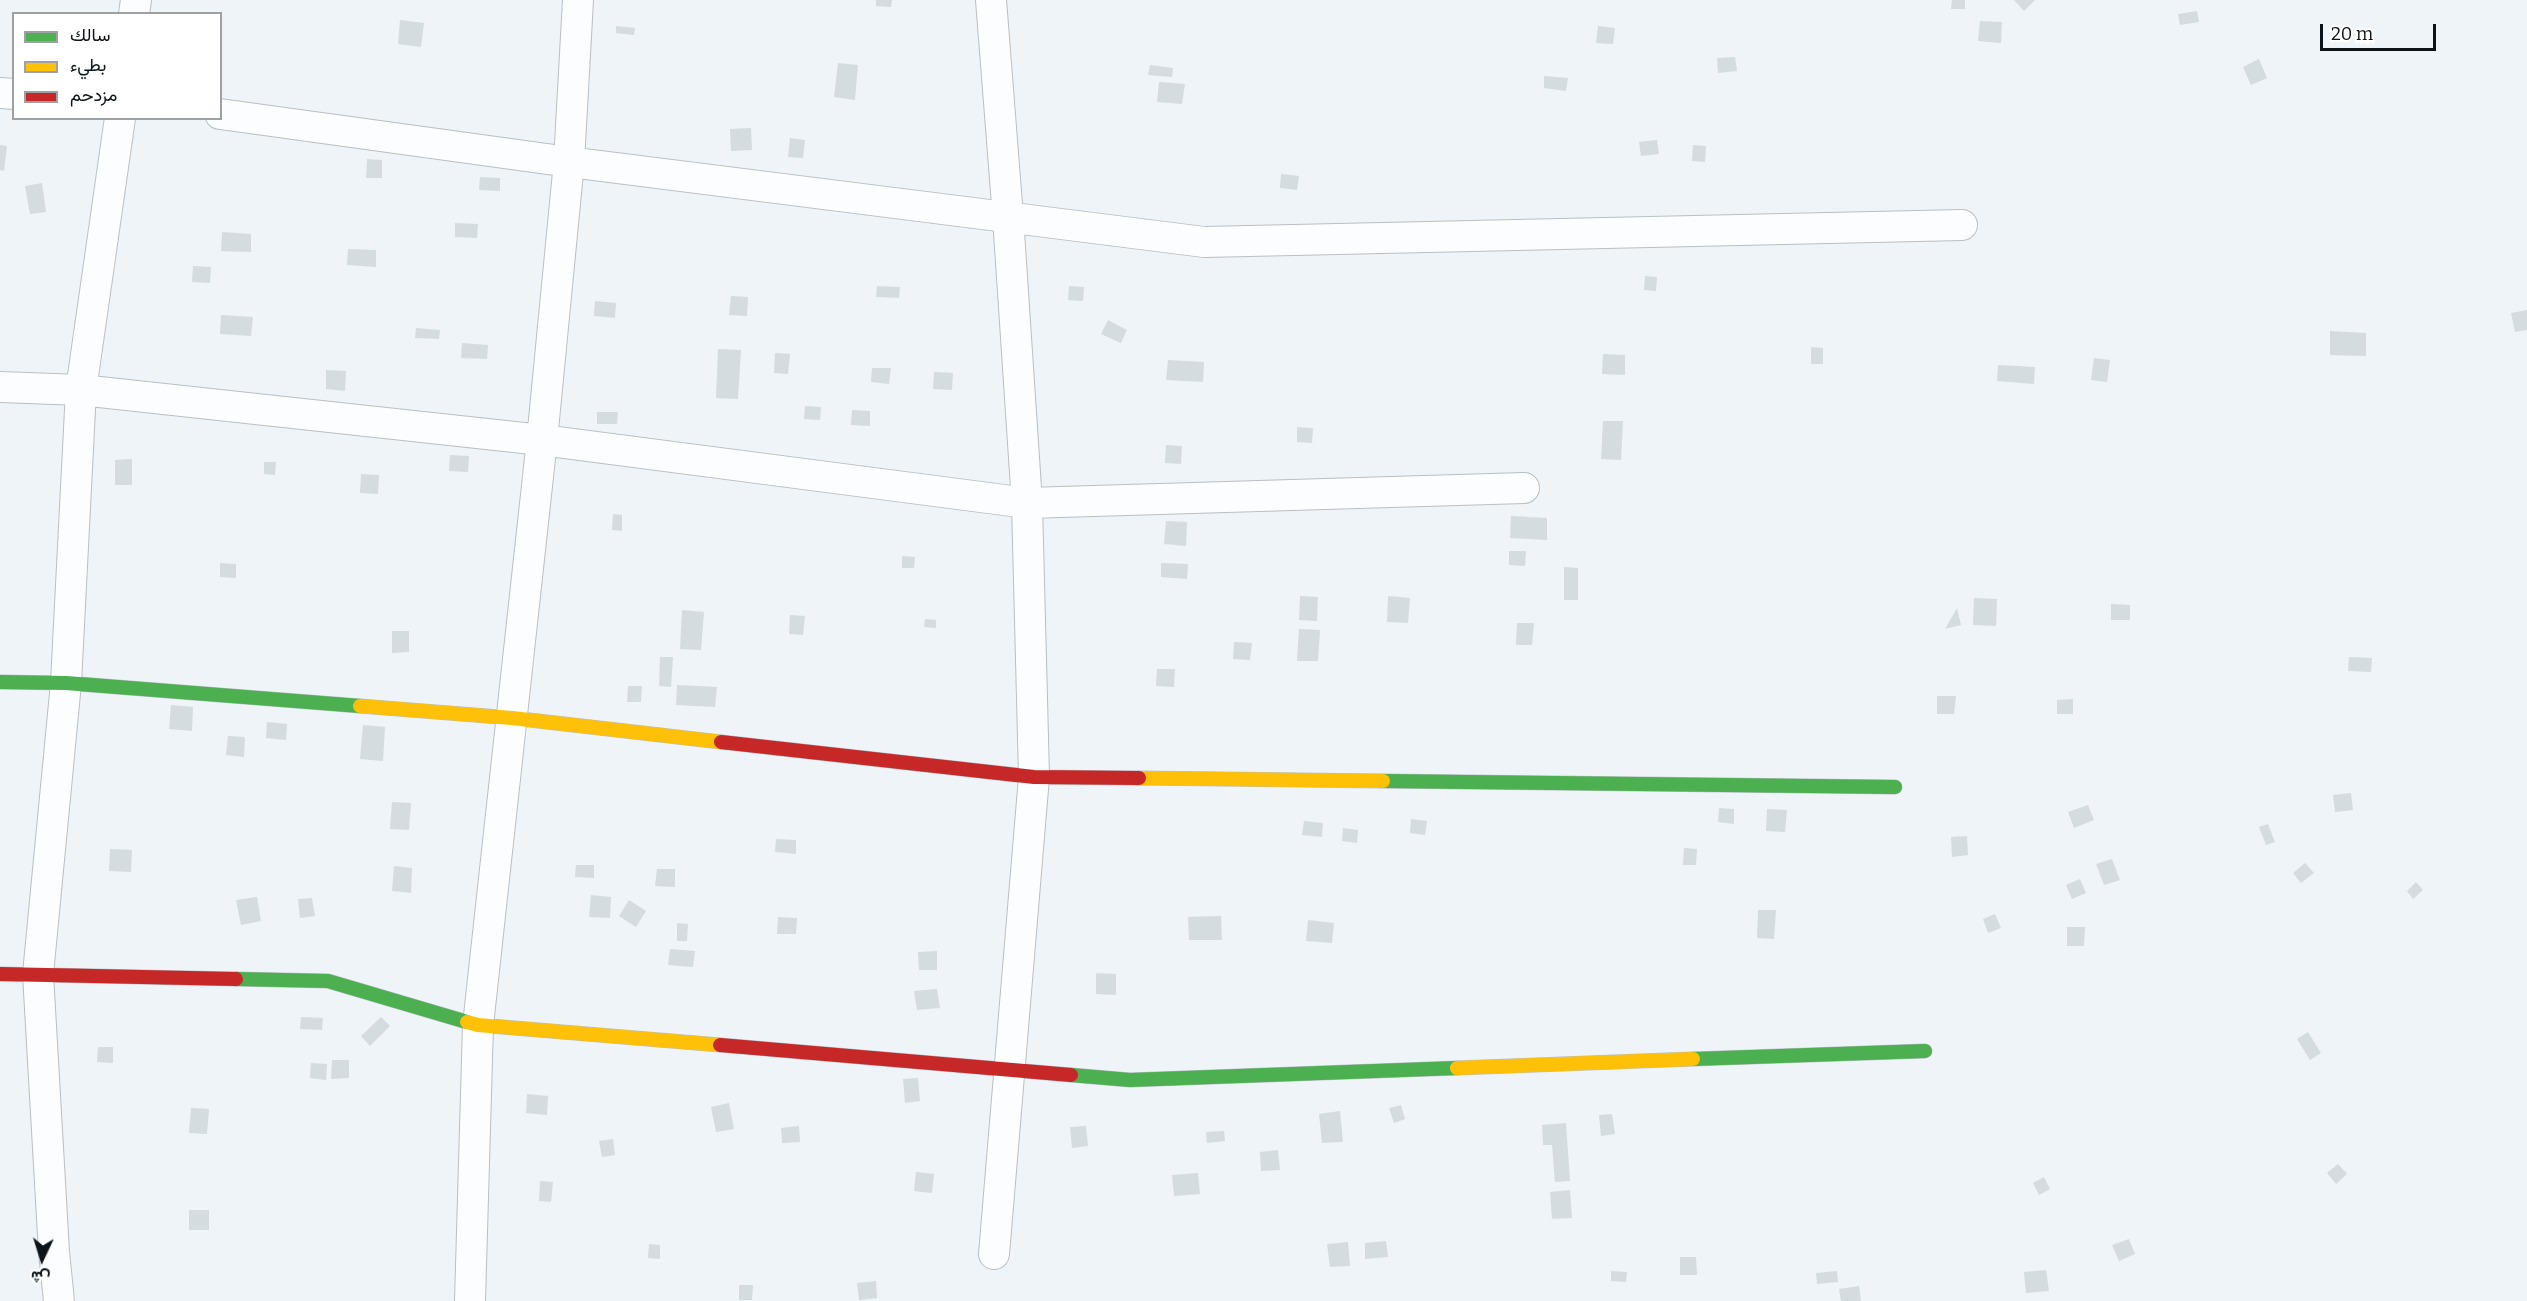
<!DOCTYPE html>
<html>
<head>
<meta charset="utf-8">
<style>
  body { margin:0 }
  #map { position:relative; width:2527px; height:1301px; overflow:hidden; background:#eef4f8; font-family:Bitter,Vazirmatn,serif }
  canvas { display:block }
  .legend { position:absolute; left:12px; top:12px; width:210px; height:108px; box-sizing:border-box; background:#fff; border:2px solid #9ea1a3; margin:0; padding:8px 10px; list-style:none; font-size:18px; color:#0d1419 }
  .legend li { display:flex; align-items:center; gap:12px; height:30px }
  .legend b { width:30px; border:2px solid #9ea1a3 }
  .north { position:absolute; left:12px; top:1229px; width:60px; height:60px; -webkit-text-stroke:4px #fff; paint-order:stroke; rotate:184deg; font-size:16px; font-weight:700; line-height:24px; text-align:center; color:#0d1419 }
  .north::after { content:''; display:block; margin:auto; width:21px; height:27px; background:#0d1419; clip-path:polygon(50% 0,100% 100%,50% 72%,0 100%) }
  .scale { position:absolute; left:2320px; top:24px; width:116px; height:27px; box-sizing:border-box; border:3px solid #0d1419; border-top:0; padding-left:8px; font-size:18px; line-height:21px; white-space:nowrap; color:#0d1419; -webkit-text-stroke:4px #fff; paint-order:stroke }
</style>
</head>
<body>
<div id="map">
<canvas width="2527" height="1301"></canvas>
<ul class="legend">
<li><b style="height:8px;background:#4caf50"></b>سالك</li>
<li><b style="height:8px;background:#ffc107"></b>بطيء</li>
<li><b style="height:8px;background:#c62828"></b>مزدحم</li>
</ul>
<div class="north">ش</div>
<div class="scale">20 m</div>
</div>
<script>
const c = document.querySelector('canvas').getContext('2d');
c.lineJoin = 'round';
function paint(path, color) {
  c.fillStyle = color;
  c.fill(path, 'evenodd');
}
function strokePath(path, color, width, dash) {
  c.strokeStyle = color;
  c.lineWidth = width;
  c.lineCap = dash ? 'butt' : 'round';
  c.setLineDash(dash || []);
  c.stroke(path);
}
paint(new Path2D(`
  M 876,0 L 892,0 L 891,7 L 876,6 Z
  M 1952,0 L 1965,0 L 1965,9 L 1951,9 Z
  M 2014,0 L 2035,0 L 2024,11 Z
  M 2197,11 L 2199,22 L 2180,25 L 2178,14 Z
  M 400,20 L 424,23 L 421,47 L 398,44 Z
  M 1980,21 L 2002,22 L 2001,43 L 1978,41 Z
  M 616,26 L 635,28 L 634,35 L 616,33 Z
  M 1598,26 L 1615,28 L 1613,44 L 1596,43 Z
  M 1735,57 L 1737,71 L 1718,73 L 1717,58 Z
  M 2259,59 L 2267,78 L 2251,85 L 2243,67 Z
  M 838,63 L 858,65 L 855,100 L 834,97 Z
  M 1150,65 L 1173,68 L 1172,77 L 1148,75 Z
  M 1544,76 L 1568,78 L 1566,91 L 1544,88 Z
  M 1159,82 L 1185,84 L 1182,104 L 1157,102 Z
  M 751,128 L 752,150 L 731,151 L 730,129 Z
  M 790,138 L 805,140 L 803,158 L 788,157 Z
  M 1657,140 L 1659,154 L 1641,156 L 1639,142 Z
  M 0,145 L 7,146 L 4,171 L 0,170 Z
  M 1693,145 L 1706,146 L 1705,162 L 1692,161 Z
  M 367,159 L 382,160 L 382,178 L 366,178 Z
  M 1281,174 L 1299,176 L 1297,190 L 1280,188 Z
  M 480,177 L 500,178 L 500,191 L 479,190 Z
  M 42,183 L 46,212 L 30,214 L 25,186 Z
  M 455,223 L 478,224 L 477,238 L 455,237 Z
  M 222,232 L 251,234 L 251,252 L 221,251 Z
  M 348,249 L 376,250 L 376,267 L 347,265 Z
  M 193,266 L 211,267 L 210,283 L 192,282 Z
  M 1645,276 L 1657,277 L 1656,291 L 1644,290 Z
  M 877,286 L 900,287 L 899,298 L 876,297 Z
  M 1069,286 L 1084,287 L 1083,301 L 1068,300 Z
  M 731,296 L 748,297 L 747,316 L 729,315 Z
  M 595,301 L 616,303 L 615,318 L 594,316 Z
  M 2527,310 L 2527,330 L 2515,332 L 2511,313 Z
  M 221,315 L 253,317 L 251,336 L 220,334 Z
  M 1108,320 L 1127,330 L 1121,343 L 1101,334 Z
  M 416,328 L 440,330 L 439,339 L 415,338 Z
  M 2330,331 L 2366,333 L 2366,356 L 2330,355 Z
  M 462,343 L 488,345 L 487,359 L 461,358 Z
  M 1811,347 L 1823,348 L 1823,364 L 1811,364 Z
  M 718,349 L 741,350 L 738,399 L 716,398 Z
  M 775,353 L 790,354 L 788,374 L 774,373 Z
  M 1603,354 L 1625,355 L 1625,375 L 1602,374 Z
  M 2094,358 L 2110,360 L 2107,382 L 2091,380 Z
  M 1168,360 L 1204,362 L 1203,382 L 1166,380 Z
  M 1998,365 L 2035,367 L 2034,384 L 1997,381 Z
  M 872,368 L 891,368 L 889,384 L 871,382 Z
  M 326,370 L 346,371 L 345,391 L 326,389 Z
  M 934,372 L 953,373 L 952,390 L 933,389 Z
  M 805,406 L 821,407 L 820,420 L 804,419 Z
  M 852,410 L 870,411 L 870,426 L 851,425 Z
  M 597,412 L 618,412 L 617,424 L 597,424 Z
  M 1603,421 L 1623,421 L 1621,460 L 1601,459 Z
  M 1297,427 L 1313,428 L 1312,443 L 1297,442 Z
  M 1166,445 L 1182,446 L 1181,464 L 1165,463 Z
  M 450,455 L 469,456 L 468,472 L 449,471 Z
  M 132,459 L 132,485 L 115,485 L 115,460 Z
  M 264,462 L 276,462 L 275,475 L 264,474 Z
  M 361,474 L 379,475 L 378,494 L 360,493 Z
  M 613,514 L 622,515 L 622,531 L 612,530 Z
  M 1511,516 L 1547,518 L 1547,540 L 1510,538 Z
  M 1166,521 L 1187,522 L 1186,546 L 1164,544 Z
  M 1509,551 L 1526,551 L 1525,566 L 1509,565 Z
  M 902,556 L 915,557 L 914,568 L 902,568 Z
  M 220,563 L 236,564 L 236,578 L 220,577 Z
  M 1161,563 L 1188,564 L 1187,579 L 1161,577 Z
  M 1564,567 L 1578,568 L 1578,600 L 1564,600 Z
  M 1300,596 L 1318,597 L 1317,621 L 1299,620 Z
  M 1388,596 L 1410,598 L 1408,623 L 1387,622 Z
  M 1974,598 L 1997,599 L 1996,626 L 1973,625 Z
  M 2111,604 L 2130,605 L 2130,620 L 2111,620 Z
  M 1957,608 L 1961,625 L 1945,629 Z
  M 682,610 L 704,612 L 701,650 L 680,649 Z
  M 790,615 L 805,616 L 803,635 L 789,634 Z
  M 925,619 L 936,620 L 936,628 L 924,627 Z
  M 1517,623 L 1534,623 L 1532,645 L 1516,645 Z
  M 1299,629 L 1320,630 L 1318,661 L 1297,661 Z
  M 392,631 L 409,631 L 409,652 L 392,653 Z
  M 1234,642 L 1252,643 L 1250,660 L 1233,659 Z
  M 660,657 L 673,657 L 671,687 L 659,686 Z
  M 2349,657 L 2372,658 L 2371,672 L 2348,671 Z
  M 1157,669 L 1175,669 L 1174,687 L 1156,686 Z
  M 677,685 L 717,687 L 715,707 L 676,705 Z
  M 628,686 L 642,686 L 641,702 L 627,702 Z
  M 1937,696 L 1956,696 L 1954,714 L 1937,714 Z
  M 2073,699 L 2073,714 L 2057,714 L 2057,700 Z
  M 171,705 L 193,707 L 192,731 L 169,729 Z
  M 267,722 L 287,724 L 286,740 L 266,738 Z
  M 363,725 L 385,727 L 383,761 L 360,759 Z
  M 228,736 L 245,737 L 244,757 L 226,755 Z
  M 2351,793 L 2353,810 L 2335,812 L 2333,795 Z
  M 392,802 L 411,803 L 409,830 L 390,829 Z
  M 2088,805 L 2094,820 L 2074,828 L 2068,812 Z
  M 1719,808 L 1734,809 L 1734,824 L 1718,822 Z
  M 1767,809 L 1787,810 L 1785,832 L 1766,831 Z
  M 1411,819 L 1427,821 L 1425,835 L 1410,833 Z
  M 1304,821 L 1323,823 L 1322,837 L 1302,835 Z
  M 2268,824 L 2275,842 L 2266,845 L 2259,827 Z
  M 1343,828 L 1358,830 L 1357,843 L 1342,841 Z
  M 1967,836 L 1968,855 L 1952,857 L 1951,837 Z
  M 776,839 L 796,840 L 796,854 L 775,852 Z
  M 1684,848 L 1697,849 L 1696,865 L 1683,865 Z
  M 110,849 L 132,850 L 131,872 L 109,871 Z
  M 2112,859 L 2120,880 L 2104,885 L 2096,864 Z
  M 2305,863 L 2314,873 L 2301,883 L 2293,873 Z
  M 576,865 L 594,865 L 594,878 L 575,877 Z
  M 394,866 L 412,868 L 411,893 L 392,891 Z
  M 657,869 L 675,869 L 675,887 L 655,886 Z
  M 2080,879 L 2086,893 L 2072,899 L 2066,885 Z
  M 2416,882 L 2423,890 L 2413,899 L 2407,891 Z
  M 591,895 L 611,897 L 610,918 L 589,917 Z
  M 257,897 L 261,921 L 241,925 L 236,900 Z
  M 312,898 L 315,916 L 300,918 L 298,899 Z
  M 629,900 L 646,911 L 636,927 L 619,916 Z
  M 1758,910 L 1776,910 L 1774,939 L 1757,938 Z
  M 1995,914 L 2001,928 L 1988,933 L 1983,919 Z
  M 1221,916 L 1222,940 L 1189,940 L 1188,917 Z
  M 778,917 L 797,918 L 796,934 L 777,934 Z
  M 1308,920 L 1334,923 L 1332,943 L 1306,941 Z
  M 677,923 L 688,924 L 687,941 L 677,941 Z
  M 2067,927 L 2085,927 L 2084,946 L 2067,946 Z
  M 670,949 L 695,951 L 693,967 L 668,965 Z
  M 937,951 L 937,970 L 919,970 L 918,952 Z
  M 1096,973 L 1116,974 L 1116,995 L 1096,994 Z
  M 937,989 L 940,1008 L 917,1010 L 914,991 Z
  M 301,1017 L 323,1018 L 322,1030 L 300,1029 Z
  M 381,1017 L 390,1026 L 370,1046 L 361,1036 Z
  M 2308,1032 L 2321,1053 L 2310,1060 L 2297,1039 Z
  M 98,1047 L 113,1047 L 113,1063 L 97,1062 Z
  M 332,1060 L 349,1060 L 349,1078 L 331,1079 Z
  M 311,1063 L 327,1064 L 326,1080 L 310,1078 Z
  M 918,1078 L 920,1101 L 905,1103 L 903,1079 Z
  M 527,1094 L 548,1096 L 547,1115 L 526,1113 Z
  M 729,1103 L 734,1129 L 716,1132 L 711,1107 Z
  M 1401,1105 L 1405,1119 L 1394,1123 L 1389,1108 Z
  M 191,1108 L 209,1109 L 207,1134 L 189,1133 Z
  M 1340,1111 L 1343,1142 L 1322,1143 L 1319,1114 Z
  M 1612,1114 L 1615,1134 L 1601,1136 L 1599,1115 Z
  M 1566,1123 L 1570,1181 L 1555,1182 L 1552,1145 L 1543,1145 L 1542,1125 Z
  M 799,1126 L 800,1142 L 782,1143 L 781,1128 Z
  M 1086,1126 L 1088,1146 L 1072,1148 L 1070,1127 Z
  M 1224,1131 L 1225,1141 L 1207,1143 L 1206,1132 Z
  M 613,1139 L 615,1155 L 602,1157 L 599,1141 Z
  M 1278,1150 L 1280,1170 L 1261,1171 L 1260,1152 Z
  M 2338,1164 L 2347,1174 L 2336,1184 L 2327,1173 Z
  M 916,1172 L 934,1174 L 932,1193 L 914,1191 Z
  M 1198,1173 L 1200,1194 L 1174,1196 L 1172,1175 Z
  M 2044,1177 L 2050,1189 L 2039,1195 L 2033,1183 Z
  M 540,1181 L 553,1182 L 551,1202 L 539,1201 Z
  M 1570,1190 L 1572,1218 L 1552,1219 L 1550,1192 Z
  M 189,1210 L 209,1210 L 209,1230 L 189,1230 Z
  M 2129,1239 L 2135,1254 L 2119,1261 L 2112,1245 Z
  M 1386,1241 L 1388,1257 L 1365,1259 L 1365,1243 Z
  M 1348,1242 L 1350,1266 L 1330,1267 L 1327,1244 Z
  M 649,1244 L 660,1245 L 660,1259 L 648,1258 Z
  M 1680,1257 L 1696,1257 L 1697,1275 L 1680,1275 Z
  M 2046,1270 L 2049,1291 L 2026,1293 L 2024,1272 Z
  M 1611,1271 L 1627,1272 L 1626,1282 L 1611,1281 Z
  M 1837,1271 L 1838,1282 L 1817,1284 L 1816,1273 Z
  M 876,1281 L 877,1298 L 859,1300 L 857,1283 Z
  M 739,1285 L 753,1285 L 752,1300 L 739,1300 Z
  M 1859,1286 L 1861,1301 L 1841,1301 L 1839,1289 Z`), '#d4dcdf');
const street = new Path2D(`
  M 991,0 L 1008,217 L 1027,503 L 1034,777 L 994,1254
  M 134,14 L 136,0
  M 0,93 L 14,94
  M 220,114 L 569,162 L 1204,242 L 1962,225
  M 0,387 L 81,390 L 542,440 L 1027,503 L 1524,488
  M 59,1301 L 54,1252 L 38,974 L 66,683 L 81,390 L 120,118
  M 470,1301 L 478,1025 L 542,440 L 569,162 L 578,0`);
const fast = new Path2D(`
  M 0,682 L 66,683 L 360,706
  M 1383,781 L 1895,787
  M 236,979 L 328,981 L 467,1022
  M 1693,1059 L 1925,1051
  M 1071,1075 L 1130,1080 L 1457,1068`);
const slow = new Path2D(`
  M 360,706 L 512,718 L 721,742
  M 1139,778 L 1383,781
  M 467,1022 L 478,1025 L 720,1045
  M 1457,1068 L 1693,1059`);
const jam = new Path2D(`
  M 721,742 L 1034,777 L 1139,778
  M 0,974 L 236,979
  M 720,1045 L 1071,1075`);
strokePath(street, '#b9bfc4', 32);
strokePath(fast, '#b9bfc4', 15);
strokePath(slow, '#b9bfc4', 15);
strokePath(jam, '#b9bfc4', 15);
strokePath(street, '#fcfdfe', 30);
strokePath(fast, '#4caf50', 14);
strokePath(slow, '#ffc107', 14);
strokePath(jam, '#c62828', 14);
</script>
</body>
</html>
